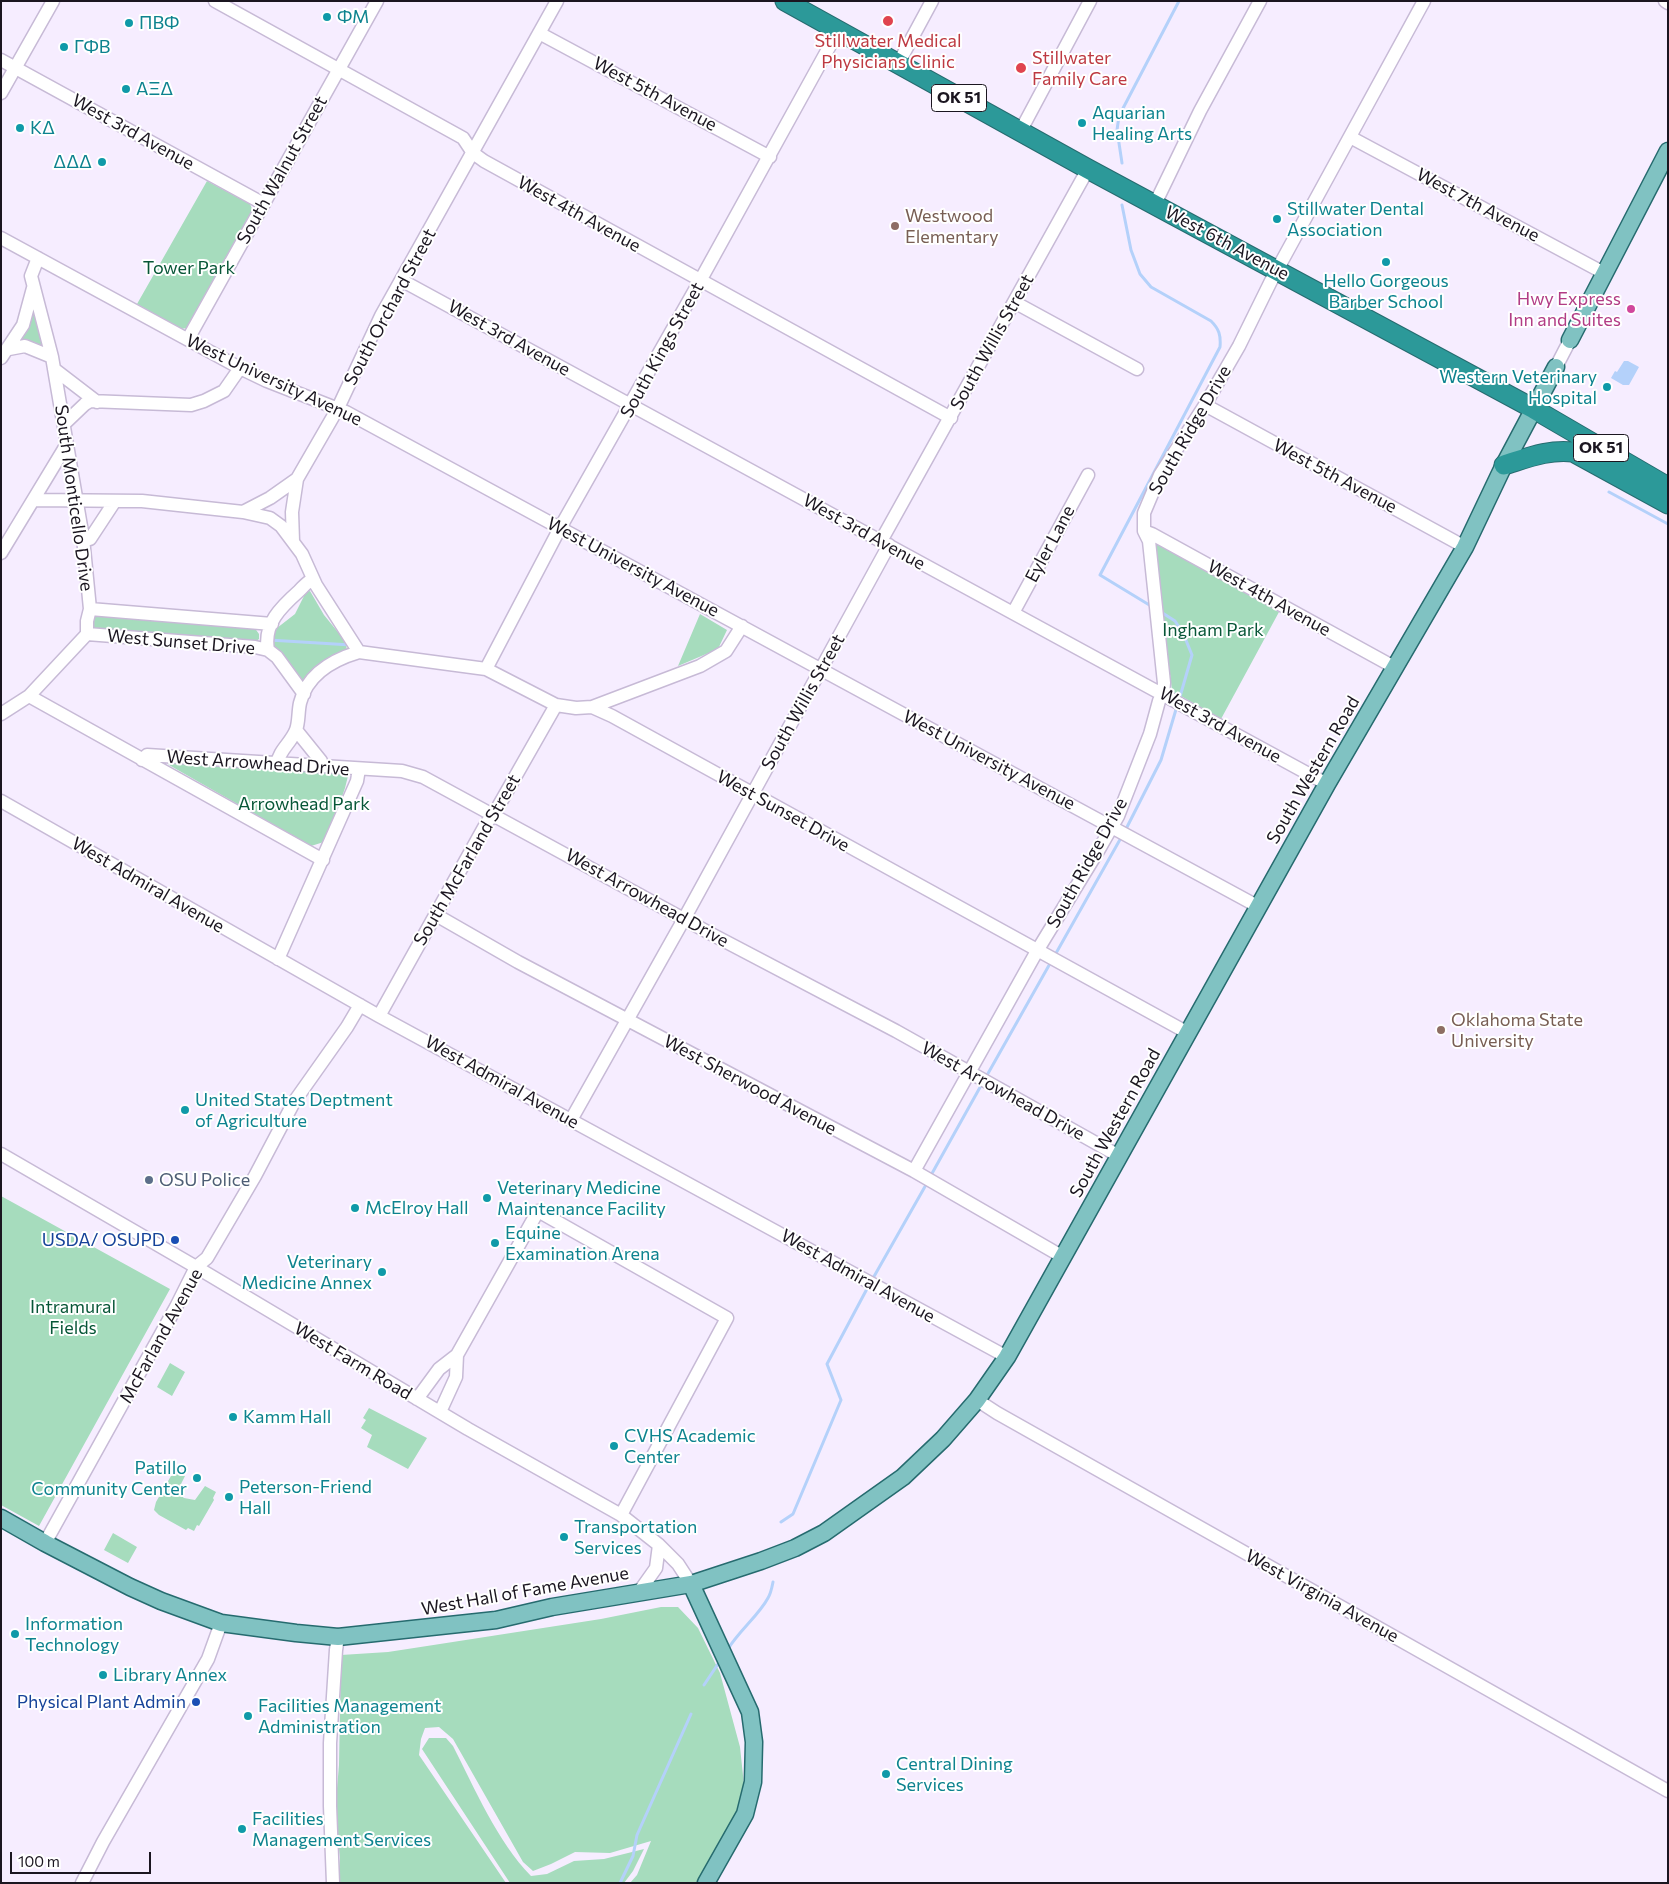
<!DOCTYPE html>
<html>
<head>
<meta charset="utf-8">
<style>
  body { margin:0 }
  #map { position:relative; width:1669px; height:1884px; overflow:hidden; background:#f6edff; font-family:Commissioner,sans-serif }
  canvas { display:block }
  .frame { position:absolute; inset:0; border:2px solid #1b1620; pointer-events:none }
  .scale { position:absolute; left:10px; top:1852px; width:141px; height:22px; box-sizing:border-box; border:2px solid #1b1620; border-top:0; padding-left:6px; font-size:15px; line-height:18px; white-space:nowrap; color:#1b1620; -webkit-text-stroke:4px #fff; paint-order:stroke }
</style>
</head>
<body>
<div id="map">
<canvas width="1669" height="1884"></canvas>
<div class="frame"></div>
<div class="scale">100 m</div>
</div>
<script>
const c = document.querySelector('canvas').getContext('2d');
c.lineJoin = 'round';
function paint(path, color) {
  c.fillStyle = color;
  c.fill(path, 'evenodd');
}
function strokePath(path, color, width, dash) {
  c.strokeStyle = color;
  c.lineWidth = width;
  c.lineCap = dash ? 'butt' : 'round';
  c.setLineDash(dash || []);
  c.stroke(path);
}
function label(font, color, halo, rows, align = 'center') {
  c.font = font + ' Commissioner,sans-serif';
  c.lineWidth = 4;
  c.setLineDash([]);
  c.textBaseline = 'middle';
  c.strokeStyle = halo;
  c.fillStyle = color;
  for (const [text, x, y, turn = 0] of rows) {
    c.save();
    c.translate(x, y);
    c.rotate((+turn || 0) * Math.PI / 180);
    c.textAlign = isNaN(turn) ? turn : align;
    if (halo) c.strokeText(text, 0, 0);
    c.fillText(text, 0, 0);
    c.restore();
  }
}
paint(new Path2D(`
  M 207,181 L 250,204 L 253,211 L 187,328 L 181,329 L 137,304 Z
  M 33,288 L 52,357 L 9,349 Z
  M 1154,540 L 1279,612 L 1221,719 L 1172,691 Z
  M 310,591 L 324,615 L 346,642 L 347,653 L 304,686 L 273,646 L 273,636 L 277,628 L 295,614 L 306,592 Z
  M 98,614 L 254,627 L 259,634 L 259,639 L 254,643 L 94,629 L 91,626 L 92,620 Z
  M 700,614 L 727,630 L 718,649 L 678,666 Z
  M 166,761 L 340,773 L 348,776 L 345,788 L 327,841 L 311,846 L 169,765 Z
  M 1,1196 L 170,1289 L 39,1526 L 1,1505 Z
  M 170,1363 L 185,1372 L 172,1396 L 157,1387 Z
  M 369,1408 L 427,1438 L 408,1469 L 367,1447 L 372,1435 L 361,1428 L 366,1420 L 363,1418 Z
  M 176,1471 L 185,1476 L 177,1492 L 184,1498 L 195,1500 L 205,1486 L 216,1492 L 213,1498 L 214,1500 L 199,1526 L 197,1525 L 194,1531 L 188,1528 L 186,1530 L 159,1515 L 154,1510 L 156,1502 L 171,1476 L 172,1476 Z
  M 113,1533 L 137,1547 L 128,1563 L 104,1550 Z
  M 661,1607 L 678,1607 L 698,1628 L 720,1673 L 740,1747 L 744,1785 L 736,1813 L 696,1883 L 630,1883 L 637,1875 L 651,1841 L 610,1853 L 575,1852 L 551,1864 L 533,1871 L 523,1862 L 453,1739 L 439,1727 L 425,1728 L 421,1739 L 419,1755 L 506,1883 L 338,1883 L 340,1858 L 335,1812 L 339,1765 L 341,1655 L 388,1652 L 427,1646 L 601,1619 Z
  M 429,1738 L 446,1738 L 453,1746 C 475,1789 497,1841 531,1876 L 547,1874 L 574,1861 L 604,1859 L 644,1849 L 633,1871 L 624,1883 L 510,1883 L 422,1749 Z`), '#a6dcbd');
paint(new Path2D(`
  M 1624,361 L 1628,361 L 1639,367 L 1629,385 L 1623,385 L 1611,378 L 1615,371 L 1617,372 Z`), '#b4d1fa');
strokePath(new Path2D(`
  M 1122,163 L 1117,130 L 1119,116 L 1179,1
  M 1122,205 L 1131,250 L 1140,274 L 1151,287 L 1211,321 C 1219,329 1221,335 1220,347 L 1100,575 L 1151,606
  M 1609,492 L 1668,524
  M 1161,612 L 1175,621 L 1183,633 L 1192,655 L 1179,700
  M 269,640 L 351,645
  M 1125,831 L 1161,760 L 1177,706
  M 1055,955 L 1122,836
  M 986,1077 L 1052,960
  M 930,1177 L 983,1082
  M 872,1280 L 927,1183
  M 781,1522 L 793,1514 L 841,1400 L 827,1364 L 869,1285
  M 728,1649 C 739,1631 759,1615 768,1598 C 771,1593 772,1587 773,1582
  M 704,1685 L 720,1661
  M 620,1883 L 633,1856 L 637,1835 L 691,1714`), '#b4d1fa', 3);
const minor = new Path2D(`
  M 215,1 L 463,138 L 473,153 L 484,161 L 951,418
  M 1665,1 L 1668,3
  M 539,33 L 770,157
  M 1,60 L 264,204
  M 898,64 L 932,1
  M 1,93 L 53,1
  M 1020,132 L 1090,1
  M 1350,137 L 1604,273
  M 1155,204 L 1200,111 L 1260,1
  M 1,238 L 240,368 L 267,381 L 346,412 L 1259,907
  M 401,280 L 1327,784
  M 1014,302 L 1137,369
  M 188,339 L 377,1
  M 9,349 L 25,346 L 52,357
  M 1,358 L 23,325 L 33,288
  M 1556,367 L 1570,340
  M 54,369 L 97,402
  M 1205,405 L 1465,547
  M 64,424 L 85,404 L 90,401 L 191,405 L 204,401 L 224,391 L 240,368
  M 34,500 L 142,501 L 243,512 L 270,498 L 297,479 L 338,408 L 381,316 L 557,1
  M 243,512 L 270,518 L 281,526 L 302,554 L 316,585 L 359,652 L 486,669 L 556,705 L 576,708 L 592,707 L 612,716 L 1188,1033
  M 1144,531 L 1152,534 L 1394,667
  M 83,538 L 90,539 L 115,501
  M 293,541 L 292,512 L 297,479
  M 881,541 L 1088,169
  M 1,553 L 67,444
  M 90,609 L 272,624
  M 1013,613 L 1088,475
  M 87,634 L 255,647 L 268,650 L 277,657 L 304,694
  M 268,650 C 263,624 281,607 299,591 C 304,586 307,582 313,579
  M 486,669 L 560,528 L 700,281 L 838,31
  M 29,696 L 323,860
  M 592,707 L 700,666 L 726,651 L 742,626
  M 1,714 L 29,696 L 87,634 L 87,621 L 90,609 L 83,538 L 52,357 L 31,276 L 38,258
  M 296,730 L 321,761 L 321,767
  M 142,760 L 147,755 L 402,771 L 423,777 L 715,936 L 896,1031 L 1119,1156
  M 277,764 C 279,750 291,743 296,730 C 299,722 298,712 300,703 C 307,674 332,660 359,652
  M 1,801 L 379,1016 L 1007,1357
  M 436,915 L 518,962 L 914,1171 L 1063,1257
  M 278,959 L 357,781 L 359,769
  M 379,1016 L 486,824 L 498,807 L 556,705
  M 571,1120 L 684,919 L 889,545
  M 1,1154 L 196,1267 L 468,1429 L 621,1515 L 659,1545 L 678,1564 L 691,1584
  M 914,1171 L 1037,951 L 1098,851 L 1118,816 L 1150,734 L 1159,701 L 1163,693 L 1164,683 L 1149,541 L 1144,531 L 1144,513 L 1160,475 L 1205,405 L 1239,346 L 1271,281 L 1424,1
  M 417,1399 L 439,1369 L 457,1355 L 538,1211 L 727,1318 L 621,1515
  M 977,1400 L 997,1413 L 1668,1791
  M 440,1412 L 456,1377 L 457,1355
  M 45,1543 L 176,1307 L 196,1267 L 207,1258 L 255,1176 L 294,1102 L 347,1027 L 360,1005
  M 639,1592 L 656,1568 L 659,1545
  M 82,1883 L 103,1842 L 208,1659 L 221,1623
  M 333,1883 L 330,1806 L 330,1743 L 336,1650 L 338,1637`);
const major = new Path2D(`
  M 1570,340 L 1668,151
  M 1,1518 L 45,1543 L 130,1587 L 161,1601 L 221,1623 L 296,1633 L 338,1637 L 496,1620 L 552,1607 L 691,1584 L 761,1561 L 795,1548 L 824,1533 L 903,1477 L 943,1439 L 977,1400 L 1007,1357 L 1327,784 L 1465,547 L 1504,465 L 1556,367
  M 691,1584 L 750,1712 L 754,1742 L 753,1782 L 745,1814 L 706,1883`);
const highway = new Path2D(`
  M 785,1 L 1088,169 L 1534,409 L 1668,487
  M 1504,465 C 1527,458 1549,449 1573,452 L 1668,504`);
strokePath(minor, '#c7bad6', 15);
strokePath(major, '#266b6f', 19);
strokePath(highway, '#266b6f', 21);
strokePath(minor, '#fff', 12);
strokePath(major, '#80c2c2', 16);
strokePath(highway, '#2c9999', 19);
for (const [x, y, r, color] of [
  [327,17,5,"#0f9aa8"],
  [888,21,6,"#e0444e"],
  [129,23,5,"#0f9aa8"],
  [64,47,5,"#0f9aa8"],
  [1021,68,6,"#e0444e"],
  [126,89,5,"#0f9aa8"],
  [1082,123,5,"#0f9aa8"],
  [20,128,5,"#0f9aa8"],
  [102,162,5,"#0f9aa8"],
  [1277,219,5,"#0f9aa8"],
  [895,226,5,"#8d6e63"],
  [1386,262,5,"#0f9aa8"],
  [1631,309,5,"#d1479c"],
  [1607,387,5,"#0f9aa8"],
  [1441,1030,5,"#8d6e63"],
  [185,1110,5,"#0f9aa8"],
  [149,1180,5,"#5c6f8a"],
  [487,1198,5,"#0f9aa8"],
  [355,1208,5,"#0f9aa8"],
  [175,1240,5,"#1a4fb4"],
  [495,1243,5,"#0f9aa8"],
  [382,1272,5,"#0f9aa8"],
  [233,1417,5,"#0f9aa8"],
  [614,1446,5,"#0f9aa8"],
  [197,1478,5,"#0f9aa8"],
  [229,1497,5,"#0f9aa8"],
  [564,1537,5,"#0f9aa8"],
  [15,1634,5,"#0f9aa8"],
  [103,1675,5,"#0f9aa8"],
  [196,1702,5,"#1a4fb4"],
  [248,1716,5,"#0f9aa8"],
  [886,1774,5,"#0f9aa8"],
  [242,1829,5,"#0f9aa8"]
]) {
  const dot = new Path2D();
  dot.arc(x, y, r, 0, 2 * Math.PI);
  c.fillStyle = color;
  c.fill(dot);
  strokePath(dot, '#fff', 2);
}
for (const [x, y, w] of [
  [959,98,55],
  [1601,448,55]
]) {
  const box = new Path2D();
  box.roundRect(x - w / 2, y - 13.5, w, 27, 4);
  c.fillStyle = '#fff';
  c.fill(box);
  strokePath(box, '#1b1620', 1);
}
label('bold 16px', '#1b1620', null, [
  ["OK 51",959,98],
  ["OK 51",1601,448]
]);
label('18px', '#0d838f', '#fff', [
  ["ΦΜ",337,17],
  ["ΠΒΦ",139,23],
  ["ΓΦΒ",74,47],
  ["ΑΞΔ",136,89],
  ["Aquarian",1092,113],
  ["Healing Arts",1092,134],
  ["ΚΔ",30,128],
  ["ΔΔΔ",92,162,"right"],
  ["Stillwater Dental",1287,209],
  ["Association",1287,230],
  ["Hello Gorgeous",1386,281,"center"],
  ["Barber School",1386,302,"center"],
  ["Western Veterinary",1597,377,"right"],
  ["Hospital",1597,398,"right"],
  ["United States Deptment",195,1100],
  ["of Agriculture",195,1121],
  ["Veterinary Medicine",497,1188],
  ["Maintenance Facility",497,1209],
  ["McElroy Hall",365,1208],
  ["Equine",505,1233],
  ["Examination Arena",505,1254],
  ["Veterinary",372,1262,"right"],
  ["Medicine Annex",372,1283,"right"],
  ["Kamm Hall",243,1417],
  ["CVHS Academic",624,1436],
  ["Center",624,1457],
  ["Patillo",187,1468,"right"],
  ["Community Center",187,1489,"right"],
  ["Peterson-Friend",239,1487],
  ["Hall",239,1508],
  ["Transportation",574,1527],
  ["Services",574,1548],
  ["Information",25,1624],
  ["Technology",25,1645],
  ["Library Annex",113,1675],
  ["Facilities Management",258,1706],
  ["Administration",258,1727],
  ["Central Dining",896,1764],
  ["Services",896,1785],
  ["Facilities",252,1819],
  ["Management Services",252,1840]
], 'left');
label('18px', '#be3a42', '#fff', [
  ["Stillwater Medical",888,41],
  ["Physicians Clinic",888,62],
  ["Stillwater",1032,58,"left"],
  ["Family Care",1032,79,"left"]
]);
label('18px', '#1b1620', '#fff', [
  ["West 5th Avenue",655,94,28],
  ["West 3rd Avenue",133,132,29],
  ["South Walnut Street",282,170,-61],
  ["West 7th Avenue",1478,205,28],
  ["West 4th Avenue",579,214,29],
  ["West 6th Avenue",1227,243,28],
  ["South Orchard Street",390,307,-62],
  ["West 3rd Avenue",509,338,29],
  ["South Willis Street",992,342,-61],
  ["South Kings Street",662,350,-61],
  ["West University Avenue",274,380,25],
  ["South Ridge Drive",1190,430,-60],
  ["West 5th Avenue",1335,476,28],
  ["South Monticello Drive",74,498,82],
  ["West 3rd Avenue",864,532,29],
  ["Eyler Lane",1050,544,-62],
  ["West University Avenue",633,567,28],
  ["West 4th Avenue",1269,598,29],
  ["West Sunset Drive",181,642,5],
  ["South Willis Street",803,702,-61],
  ["West 3rd Avenue",1220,725,29],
  ["West University Avenue",989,760,28],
  ["West Arrowhead Drive",258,763,4],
  ["South Western Road",1313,770,-60],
  ["West Sunset Drive",783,811,29],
  ["South McFarland Street",467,860,-60],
  ["South Ridge Drive",1087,863,-61],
  ["West Admiral Avenue",148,885,30],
  ["West Arrowhead Drive",647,898,29],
  ["West Admiral Avenue",502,1082,29],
  ["West Sherwood Avenue",750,1085,28],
  ["West Arrowhead Drive",1003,1091,29],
  ["South Western Road",1115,1123,-61],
  ["West Admiral Avenue",858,1276,29],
  ["McFarland Avenue",161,1336,-61],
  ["West Farm Road",353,1361,31],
  ["West Hall of Fame Avenue",525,1591,-10],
  ["West Virginia Avenue",1322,1596,29]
]);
label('18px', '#785e54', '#fff', [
  ["Westwood",905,216],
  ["Elementary",905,237],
  ["Oklahoma State",1451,1020],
  ["University",1451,1041]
], 'left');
label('18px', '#075637', '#fff', [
  ["Tower Park",189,268],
  ["Ingham Park",1213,630],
  ["Arrowhead Park",304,804],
  ["Intramural",73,1307],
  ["Fields",73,1328]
]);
label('18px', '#b23c85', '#fff', [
  ["Hwy Express",1621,299],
  ["Inn and Suites",1621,320]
], 'right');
label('18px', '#4e5e75', '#fff', [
  ["OSU Police",159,1180]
], 'left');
label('18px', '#164399', '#fff', [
  ["USDA/ OSUPD",165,1240],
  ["Physical Plant Admin",186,1702]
], 'right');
</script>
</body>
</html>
